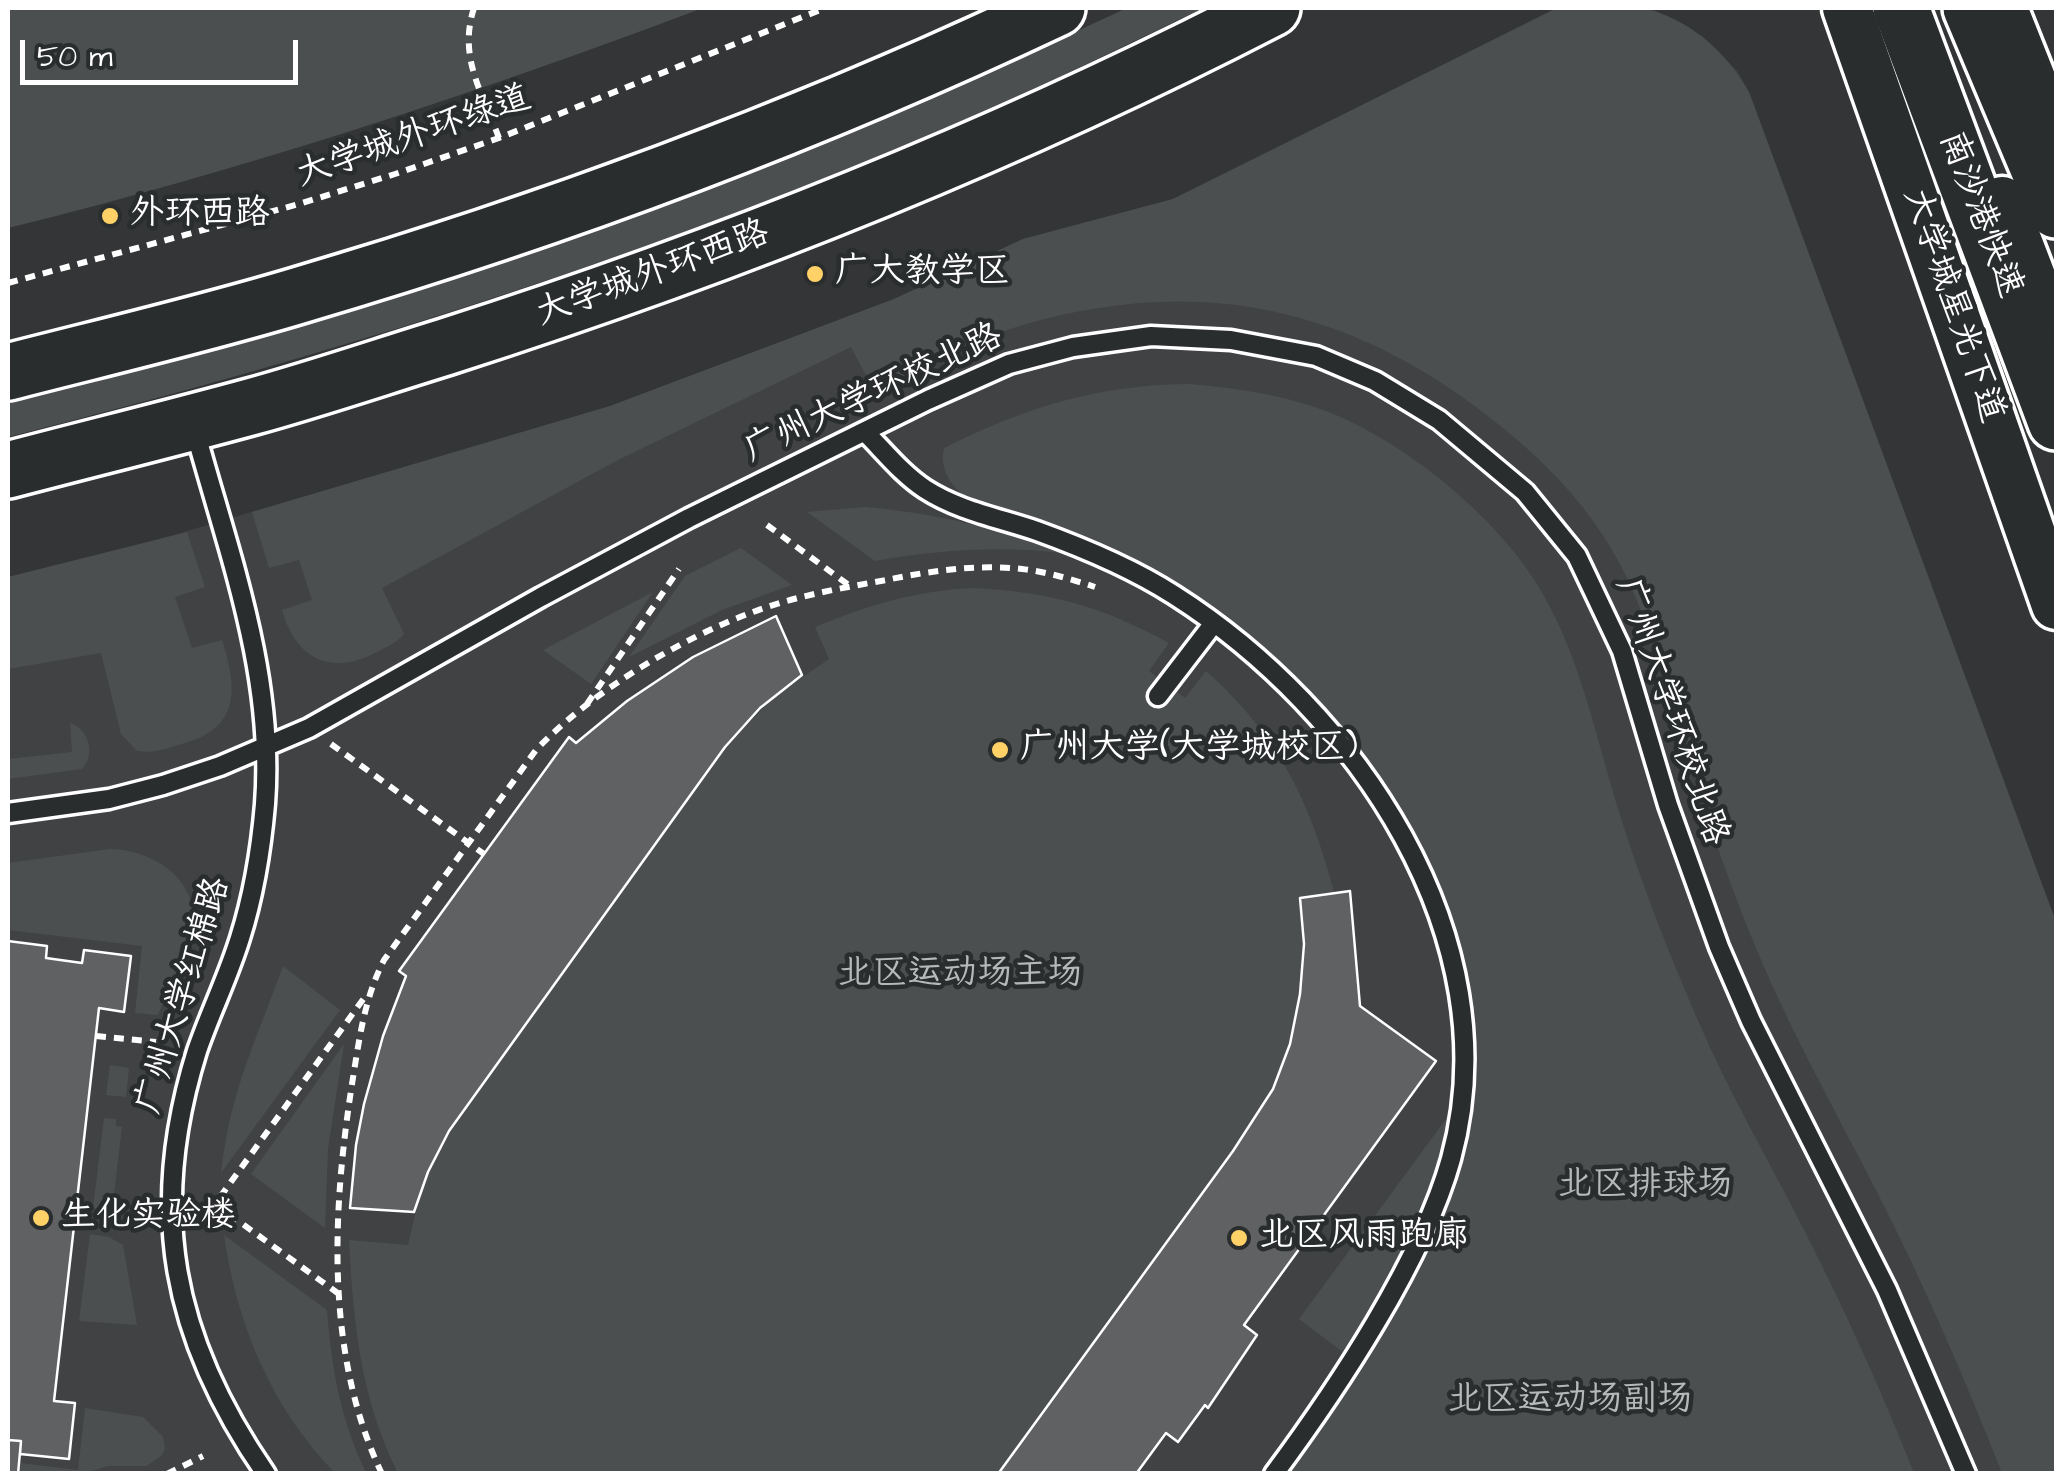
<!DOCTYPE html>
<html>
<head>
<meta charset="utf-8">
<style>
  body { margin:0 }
  #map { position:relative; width:2064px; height:1481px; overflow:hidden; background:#333536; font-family:"Architects Daughter",sans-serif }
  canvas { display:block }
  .frame { position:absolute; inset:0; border:10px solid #fff; pointer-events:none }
  .scale { position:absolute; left:20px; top:40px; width:278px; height:45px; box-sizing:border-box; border:5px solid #fff; border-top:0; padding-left:12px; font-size:30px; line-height:35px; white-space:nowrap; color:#fff; -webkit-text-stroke:8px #2a2d2e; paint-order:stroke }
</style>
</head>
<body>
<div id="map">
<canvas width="2064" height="1481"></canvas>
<div class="frame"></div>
<div class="scale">50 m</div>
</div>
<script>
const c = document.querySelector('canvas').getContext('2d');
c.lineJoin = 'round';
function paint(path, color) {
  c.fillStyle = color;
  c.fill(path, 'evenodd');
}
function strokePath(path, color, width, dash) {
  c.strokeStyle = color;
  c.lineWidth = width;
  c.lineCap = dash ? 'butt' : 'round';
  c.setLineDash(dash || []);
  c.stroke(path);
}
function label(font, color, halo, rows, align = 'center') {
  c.font = font + ' "Architects Daughter","LXGW WenKai TC",sans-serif';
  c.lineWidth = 9;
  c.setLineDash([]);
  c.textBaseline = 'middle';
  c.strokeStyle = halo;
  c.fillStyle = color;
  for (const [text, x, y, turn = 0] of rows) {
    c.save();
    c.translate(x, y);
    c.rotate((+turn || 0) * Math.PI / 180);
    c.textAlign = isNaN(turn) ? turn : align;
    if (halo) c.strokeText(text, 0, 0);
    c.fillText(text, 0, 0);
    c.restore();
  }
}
paint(new Path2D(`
  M 1557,8 L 1643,8 L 1654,10 L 1702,36 L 1737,71 L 1749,92 L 2056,922 L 2056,1473 L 8,1473 L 8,577 L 143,544 L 610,406 L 894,299 L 1023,239 L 1173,199 Z`), '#404243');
paint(new Path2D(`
  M 8,8 L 703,8 C 475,94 244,170 8,228 Z
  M 1127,8 L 1203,8 C 1108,54 1012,101 914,142 C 620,266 316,359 8,437 L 8,403 C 108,377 208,353 308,323 C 589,240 861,131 1127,8 Z
  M 1557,8 L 1643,8 C 1689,19 1726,51 1749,92 L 2056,922 L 2056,1473 L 2002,1473 C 1965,1379 1924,1284 1878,1194 C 1834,1108 1787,1025 1751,936 C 1724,870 1702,802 1681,734 C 1664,678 1649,621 1622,568 C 1594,513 1551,467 1503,428 C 1385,331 1253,283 1099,308 C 1046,316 997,331 948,353 C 924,365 899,381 873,389 L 851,347 L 616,461 L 382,588 L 404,634 C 398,642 388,646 379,651 C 332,677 296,660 282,610 L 312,600 L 299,560 L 269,568 L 252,512 L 610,406 L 894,299 L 1023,239 L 1173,199 Z
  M 1189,384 C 1234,388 1280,394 1323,410 C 1400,438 1494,514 1537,584 C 1581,655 1596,740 1621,818 C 1643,888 1670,956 1699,1023 C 1730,1095 1770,1162 1805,1232 C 1845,1310 1882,1392 1914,1473 L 1288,1473 C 1350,1390 1433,1264 1461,1164 C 1524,937 1365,700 1178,584 C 1135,558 1088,537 1041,521 C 1017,513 990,510 968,498 C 951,488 939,468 944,448 C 1026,407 1097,385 1189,384 Z
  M 865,507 C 936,513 1001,529 1067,554 C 1001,545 940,550 875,561 L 807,512 Z
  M 187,532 L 205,587 L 175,597 L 192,648 L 222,640 C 237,687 241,727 185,743 C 168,748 154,754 137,751 L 121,734 L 101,653 L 8,669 L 8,577 Z
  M 741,548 L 792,585 L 722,610 L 629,657 L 685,576 Z
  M 975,588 C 1051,592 1103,607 1169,643 L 1149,671 L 1185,698 L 1206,671 C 1278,735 1310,801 1334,892 L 1300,898 C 1307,974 1298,1046 1259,1113 L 998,1473 L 398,1473 C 361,1400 353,1322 349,1240 L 408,1245 L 421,1189 L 449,1131 L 725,747 L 775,696 L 829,659 L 815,627 C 868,605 918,590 975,588 Z
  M 653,592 L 591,684 L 543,650 Z
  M 70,723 C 89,729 96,754 82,769 L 8,779 L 8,759 L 72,752 Z
  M 110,849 C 155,850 204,882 191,934 C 185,962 168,989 158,1015 L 135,1013 L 142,946 L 8,930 L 8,863 Z
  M 283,966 L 340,1010 L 221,1173 C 230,1091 256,1041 283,966 Z
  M 344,1044 L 328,1149 L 325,1228 L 251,1174 Z
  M 110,1065 L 129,1068 L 126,1097 L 106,1095 Z
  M 1449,1115 C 1434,1201 1389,1279 1344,1353 L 1299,1319 Z
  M 104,1118 L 116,1119 L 116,1126 L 122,1127 L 112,1211 L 93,1208 Z
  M 90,1234 L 109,1237 L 123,1245 L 137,1325 L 79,1321 Z
  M 224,1235 L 327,1310 C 332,1371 340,1417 366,1473 L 335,1473 C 271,1407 237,1325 224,1235 Z
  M 85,1408 L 143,1417 L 163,1437 L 165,1448 L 162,1455 L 147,1466 L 109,1466 L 84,1473 L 18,1473 L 20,1463 L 78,1470 Z`), '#4c4f50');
const building = new Path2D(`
  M 776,616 L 802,675 L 760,708 L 725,747 L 449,1131 L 428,1172 L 414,1212 L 350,1208 L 356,1145 L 364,1104 L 383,1036 L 406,976 L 399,971 L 569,737 L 576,743 L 627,701 L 693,657 Z
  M 1350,891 L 1360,1006 L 1436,1061 L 1244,1325 L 1257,1335 L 1208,1408 L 1205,1405 L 1178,1442 L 1166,1433 L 1136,1474 L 998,1474 L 1233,1151 L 1273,1089 L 1290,1044 L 1300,994 L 1304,944 L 1300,898 Z
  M 8,941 L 47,946 L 46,958 L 82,963 L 84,950 L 131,956 L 124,1012 L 99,1008 L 54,1401 L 75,1403 L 69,1459 L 20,1454 L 21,1441 L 8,1440 Z
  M 8,1440 L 21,1441 L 18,1474 L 8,1474 Z`);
paint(building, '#5f6162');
strokePath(building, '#fff', 2.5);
const service = new Path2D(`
  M 194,427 C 228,552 275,673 265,804 C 261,850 254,894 240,938 C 228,977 210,1013 197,1051 C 147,1211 172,1338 266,1474
  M 865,432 C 884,451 902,474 925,489 C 959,511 999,518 1037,531 C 1084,548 1132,568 1174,595 C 1355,710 1512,937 1451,1159 C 1423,1260 1337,1389 1274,1474
  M 1158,696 L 1214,623
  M 8,813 L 109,799 L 163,785 L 220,766 L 309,728 L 541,597 L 689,518 L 928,400 L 1009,364 L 1073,347 L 1151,336 L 1231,340 L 1316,356 L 1375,381 L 1439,420 L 1525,492 L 1577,556 L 1622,651 L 1668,805 L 1719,947 L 1751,1021 L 1887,1290 L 1966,1474`);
const secondary = new Path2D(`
  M 1847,8 L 2056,605
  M 2002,201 L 2056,342`);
const primary = new Path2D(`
  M 1971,8 L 2056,210
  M 8,372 C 105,347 204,324 300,295 C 558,219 814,123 1057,8
  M 8,470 C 88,449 169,429 250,407 C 316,389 380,367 445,347 C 729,256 1007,145 1272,8`);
const motorway = new Path2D(`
  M 1901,8 L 2056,422
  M 1999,8 L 2056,151`);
strokePath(service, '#fff', 25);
strokePath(secondary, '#fff', 55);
strokePath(primary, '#fff', 62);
strokePath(motorway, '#fff', 62);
strokePath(new Path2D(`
  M 474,8 C 458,57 482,92 499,138
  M 8,283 L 299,204 L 395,174 L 499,138 L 825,8
  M 767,525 L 850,586
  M 587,704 L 679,569
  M 331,744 L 484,854
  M 96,1036 L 156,1042
  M 339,1294 L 215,1204 L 367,994
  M 167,1474 L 203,1456
  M 382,1474 C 325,1354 332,1213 352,1084 C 359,1041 364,999 384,960 L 536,750 C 590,693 679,639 753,612 C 795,596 842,588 886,580 C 931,571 975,564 1022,569 C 1047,572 1071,579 1095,587`), '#fff', 6, [10, 8]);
strokePath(service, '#2a2d2e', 18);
strokePath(secondary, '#2a2d2e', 48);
strokePath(primary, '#2a2d2e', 55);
strokePath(motorway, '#2a2d2e', 55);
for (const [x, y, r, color] of [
  [110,216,10,"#ffd166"],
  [815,274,10,"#ffd166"],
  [1000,750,10,"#ffd166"],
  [41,1218,10,"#ffd166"],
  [1239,1238,10,"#ffd166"]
]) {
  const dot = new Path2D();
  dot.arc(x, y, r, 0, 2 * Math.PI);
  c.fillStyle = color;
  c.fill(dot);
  strokePath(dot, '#2a2d2e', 4);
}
label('35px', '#fff', '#2a2d2e', [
  ["大学城外环绿道",414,138,-19],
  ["南沙港快速",1979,215,69],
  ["大学城外环西路",653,275,-20],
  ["大学城星光下道",1952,306,71],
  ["广州大学环校北路",874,395,-25],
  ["广州大学环校北路",1670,712,71],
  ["广州大学红棉路",185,996,-73]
]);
label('35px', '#fff', '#2a2d2e', [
  ["外环西路",130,216],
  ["广大教学区",835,274],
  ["广州大学(大学城校区)",1020,750],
  ["生化实验楼",61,1218],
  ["北区风雨跑廊",1259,1238]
], 'left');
label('35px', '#b7b9b9', '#2a2d2e', [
  ["北区运动场主场",960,976],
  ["北区排球场",1645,1187],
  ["北区运动场副场",1570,1402]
]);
</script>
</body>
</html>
